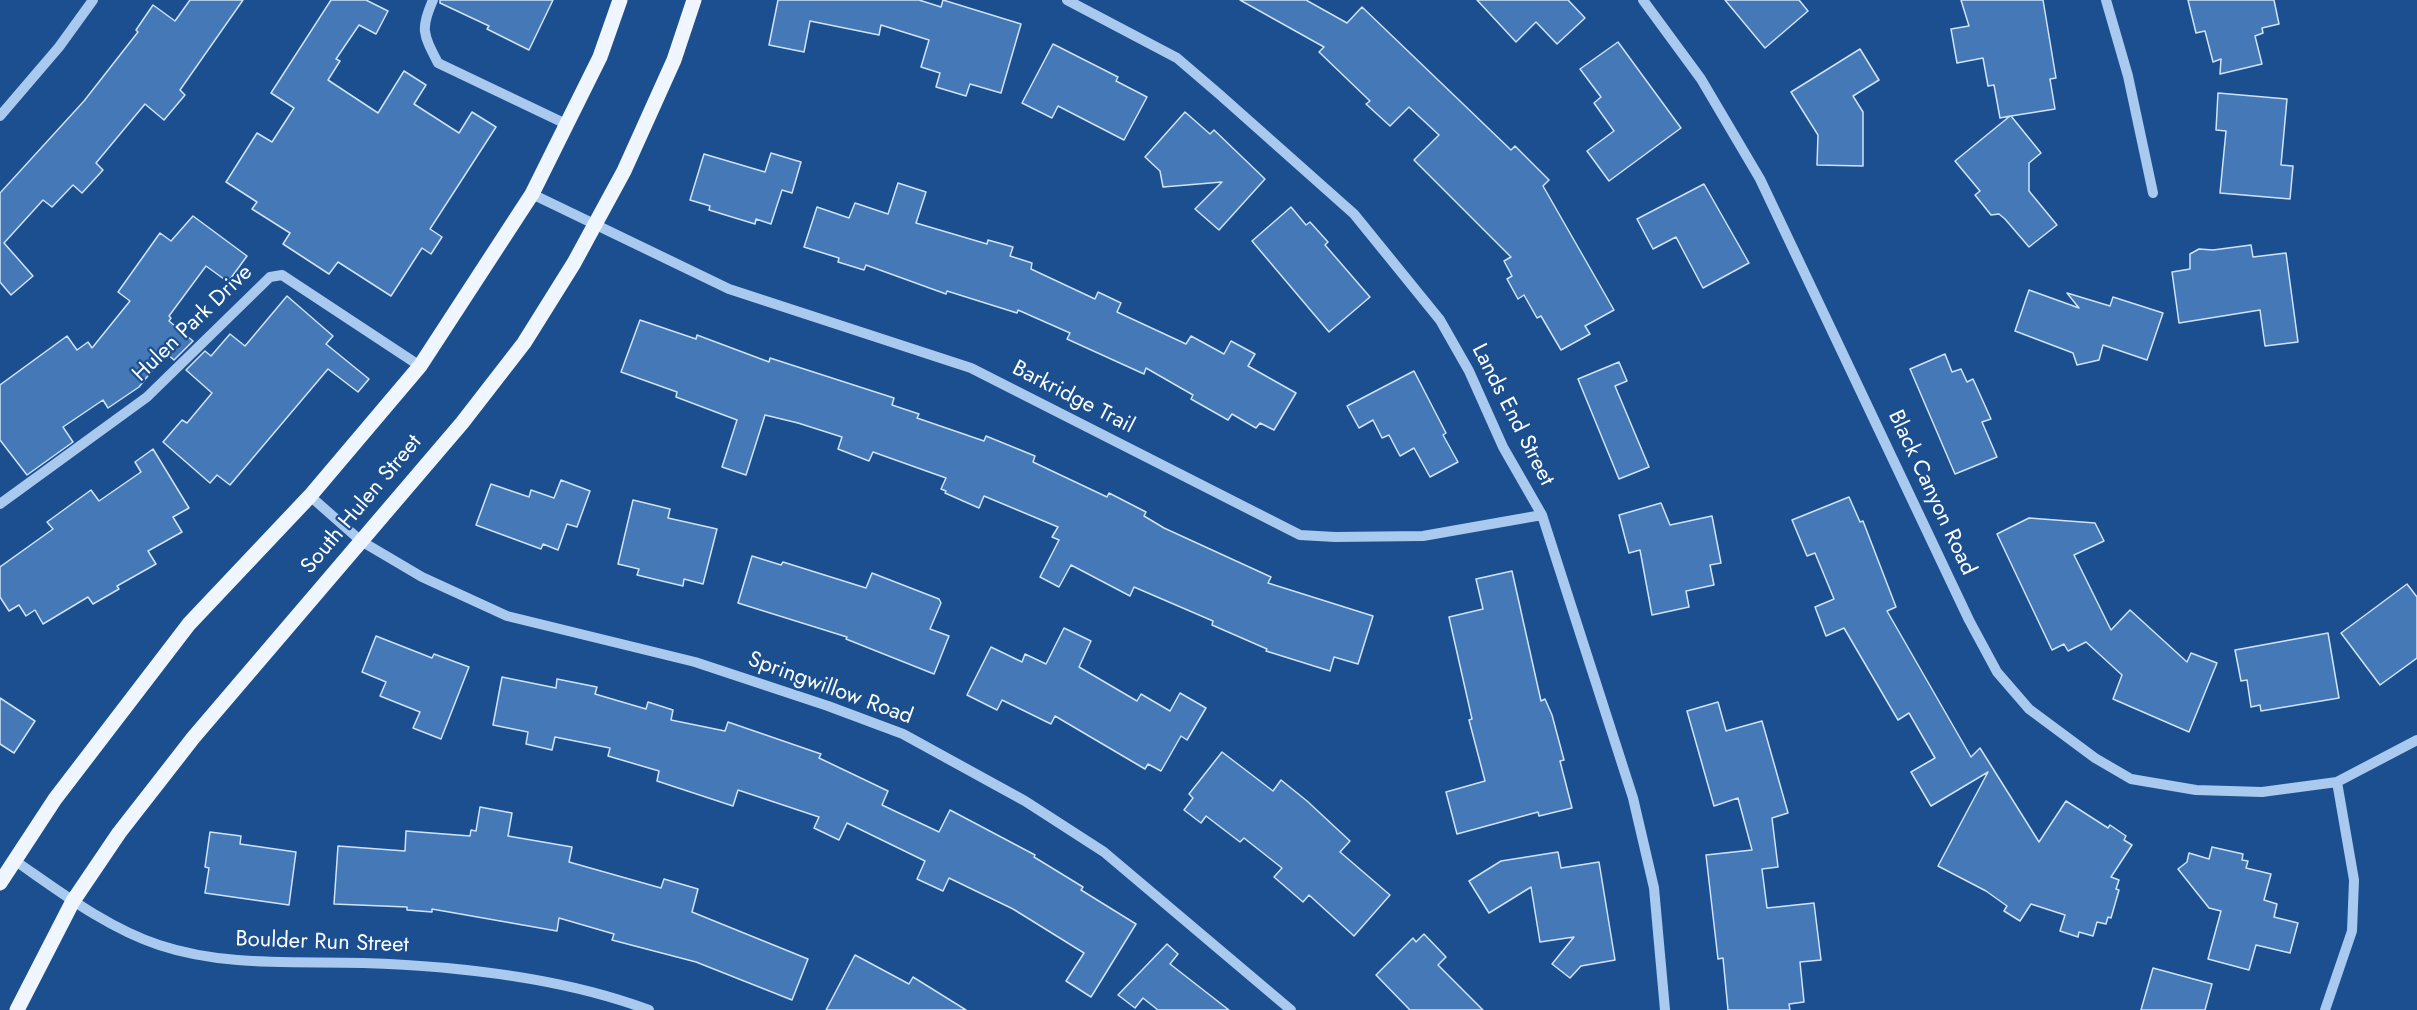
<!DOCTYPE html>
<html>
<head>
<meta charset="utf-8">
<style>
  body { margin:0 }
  canvas { display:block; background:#1b4f8f }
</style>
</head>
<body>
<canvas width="2417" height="1010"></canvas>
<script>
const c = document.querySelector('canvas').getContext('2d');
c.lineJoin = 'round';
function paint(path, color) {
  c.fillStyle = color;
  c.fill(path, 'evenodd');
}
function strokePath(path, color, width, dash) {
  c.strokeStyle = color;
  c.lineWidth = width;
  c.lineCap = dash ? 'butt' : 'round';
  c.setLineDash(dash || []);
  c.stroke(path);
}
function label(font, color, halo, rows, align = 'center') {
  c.font = font + ' Jost,sans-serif';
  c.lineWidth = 4.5;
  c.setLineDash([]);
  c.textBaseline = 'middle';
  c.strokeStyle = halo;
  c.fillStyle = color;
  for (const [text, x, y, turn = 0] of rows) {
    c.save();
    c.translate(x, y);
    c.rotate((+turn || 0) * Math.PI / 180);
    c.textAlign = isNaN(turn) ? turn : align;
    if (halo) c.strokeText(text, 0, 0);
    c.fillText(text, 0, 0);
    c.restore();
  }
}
const building = new Path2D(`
  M 190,0 L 243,0 L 180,90 L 185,95 L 164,120 L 145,104 L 96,163 L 103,170 L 82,193 L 73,185 L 52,207 L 43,200 L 4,243 L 33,276 L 11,295 L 0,282 L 0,193 L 84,101 L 138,32 L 136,30 L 153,5 L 175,21 Z
  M 331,0 L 366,0 L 388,11 L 376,34 L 359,25 L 336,59 L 340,61 L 328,80 L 378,113 L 404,71 L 426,85 L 414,104 L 459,133 L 472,112 L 496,127 L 430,229 L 442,237 L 431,254 L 422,248 L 391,296 L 338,262 L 329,274 L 283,244 L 290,233 L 252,209 L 257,202 L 226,182 L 257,133 L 272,142 L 294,108 L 271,93 Z
  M 440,0 L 553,0 L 529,50 L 487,29 L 489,26 L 440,3 Z
  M 778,0 L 919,0 L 941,7 L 943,0 L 1021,24 L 1001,93 L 970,84 L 966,96 L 936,87 L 940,73 L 921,67 L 929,40 L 881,25 L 879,35 L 810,21 L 804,52 L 769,45 Z
  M 1240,0 L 1306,0 L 1347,23 L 1362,7 L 1511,150 L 1515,146 L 1549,180 L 1543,186 L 1614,310 L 1585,326 L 1590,334 L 1561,350 L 1541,316 L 1537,318 L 1524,295 L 1518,299 L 1507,279 L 1512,276 L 1504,261 L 1511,257 L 1414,160 L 1439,135 L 1409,107 L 1390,126 L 1366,104 L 1370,101 L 1319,52 L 1324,47 Z
  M 1477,0 L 1568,0 L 1585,18 L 1557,44 L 1536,22 L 1516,42 Z
  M 1725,0 L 1799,0 L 1808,11 L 1765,48 Z
  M 1961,0 L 2043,0 L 2056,78 L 2050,79 L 2055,109 L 2011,116 L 2041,153 L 2029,163 L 2029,191 L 2057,225 L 2029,247 L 2005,219 L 1999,214 L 1991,215 L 1975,195 L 1980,191 L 1955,161 L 2010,116 L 2000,118 L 1994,85 L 1988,86 L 1983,58 L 1957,63 L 1951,29 L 1969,26 Z
  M 2188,0 L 2274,0 L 2279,24 L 2262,28 L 2263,33 L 2255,36 L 2262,64 L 2220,74 L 2221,59 L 2213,62 L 2205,31 L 2196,33 Z
  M 1618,42 L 1681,128 L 1609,181 L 1587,151 L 1614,131 L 1594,103 L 1601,97 L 1580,69 Z
  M 1053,44 L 1118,77 L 1116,81 L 1147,97 L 1124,140 L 1058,106 L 1052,118 L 1022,103 Z
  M 1860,49 L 1879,80 L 1853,96 L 1863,112 L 1863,166 L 1817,165 L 1818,135 L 1791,92 Z
  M 2218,93 L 2287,99 L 2281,165 L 2293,166 L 2290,199 L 2220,193 L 2226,131 L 2216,130 Z
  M 1185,112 L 1210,134 L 1214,130 L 1265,179 L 1219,230 L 1195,209 L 1222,182 L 1163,187 L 1160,171 L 1145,157 Z
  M 771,153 L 801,162 L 792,193 L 782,190 L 771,224 L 756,219 L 755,224 L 709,210 L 710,206 L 690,200 L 704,154 L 765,172 Z
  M 898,183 L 926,192 L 916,223 L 987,244 L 988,240 L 1013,247 L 1010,256 L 1032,263 L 1031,269 L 1095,299 L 1098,292 L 1121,303 L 1117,312 L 1186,344 L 1191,336 L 1224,354 L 1231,341 L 1255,354 L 1248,366 L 1296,393 L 1274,430 L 1260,423 L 1256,428 L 1232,414 L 1228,420 L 1191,399 L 1193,395 L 1146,368 L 1144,374 L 1067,339 L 1070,333 L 1018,310 L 1017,313 L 947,291 L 946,294 L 866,265 L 864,270 L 838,262 L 839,258 L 804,247 L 817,207 L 849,218 L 855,203 L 888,214 Z
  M 1704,184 L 1749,263 L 1703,288 L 1676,237 L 1653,249 L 1637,219 Z
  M 1291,207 L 1306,225 L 1310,222 L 1328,242 L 1325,245 L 1370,297 L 1329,332 L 1252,241 Z
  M 193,216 L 247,256 L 228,282 L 206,266 L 169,316 L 171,318 L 169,321 L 193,341 L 174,360 L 166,353 L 139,387 L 108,408 L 103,400 L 63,427 L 73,442 L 27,475 L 0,440 L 0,385 L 67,336 L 77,350 L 88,342 L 92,348 L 130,301 L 118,292 L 160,233 L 171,241 Z
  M 2251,245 L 2253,257 L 2286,253 L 2298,342 L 2265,346 L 2260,310 L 2179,323 L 2172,272 L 2190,269 L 2190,254 L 2199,249 L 2213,250 Z
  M 2029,290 L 2079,308 L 2067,293 L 2110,306 L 2113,297 L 2163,313 L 2147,360 L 2103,345 L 2099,360 L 2077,365 L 2073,353 L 2015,331 Z
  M 287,296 L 333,336 L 326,344 L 369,379 L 358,392 L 328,369 L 230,485 L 217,475 L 210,483 L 163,442 L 182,420 L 187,423 L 212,393 L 186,370 L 205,351 L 211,356 L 230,334 L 245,346 Z
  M 640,320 L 696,339 L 697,335 L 769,362 L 770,358 L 894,398 L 892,405 L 919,414 L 917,418 L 984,441 L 986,436 L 1035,456 L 1033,462 L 1107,497 L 1109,493 L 1146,512 L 1144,516 L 1164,528 L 1271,577 L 1268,583 L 1373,616 L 1358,664 L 1334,657 L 1330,671 L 1266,651 L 1267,649 L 1212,625 L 1213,621 L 1134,587 L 1130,596 L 1071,565 L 1059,587 L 1040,577 L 1059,540 L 1052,537 L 1058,527 L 984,496 L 979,508 L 945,493 L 946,491 L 941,489 L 946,478 L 873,452 L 869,461 L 838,449 L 842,437 L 798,423 L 765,415 L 746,475 L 722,467 L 737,420 L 676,397 L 677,392 L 621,372 Z
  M 1945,354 L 1952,372 L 1961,369 L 1967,382 L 1973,379 L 1991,419 L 1982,422 L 1997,457 L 1955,474 L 1910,369 Z
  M 1619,362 L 1627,381 L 1615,386 L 1649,467 L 1619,479 L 1578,379 Z
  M 1414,371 L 1446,433 L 1443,435 L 1458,462 L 1430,477 L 1414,448 L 1400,456 L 1389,435 L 1382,438 L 1373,420 L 1359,428 L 1347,406 Z
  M 153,449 L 189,508 L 173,517 L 182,532 L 148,551 L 156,564 L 117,586 L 119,589 L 93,604 L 88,597 L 43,624 L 35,610 L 26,616 L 19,605 L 9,611 L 0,597 L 0,567 L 53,529 L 47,522 L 91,490 L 99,501 L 141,472 L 135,462 Z
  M 561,480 L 590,491 L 577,527 L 567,524 L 558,550 L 543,544 L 541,549 L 476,525 L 491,484 L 529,497 L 531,490 L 554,498 Z
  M 1849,497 L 1860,522 L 1863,521 L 1896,607 L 1887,611 L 1971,757 L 1980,748 L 2039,842 L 2066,801 L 2108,828 L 2110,825 L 2126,836 L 2124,840 L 2132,845 L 2111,877 L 2119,880 L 2116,889 L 2119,890 L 2111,918 L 2108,917 L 2106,924 L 2097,922 L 2093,936 L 2079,932 L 2078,937 L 2060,931 L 2065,915 L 2031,904 L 2020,921 L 2004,911 L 2007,906 L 1986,891 L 1938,866 L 1988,772 L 1931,806 L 1911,772 L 1935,758 L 1909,713 L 1898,720 L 1844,628 L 1826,636 L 1815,607 L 1834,599 L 1815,553 L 1807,556 L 1792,520 Z
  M 633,500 L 670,509 L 668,518 L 717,529 L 703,584 L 684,579 L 683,586 L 637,575 L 639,569 L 618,564 Z
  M 1661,503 L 1670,525 L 1712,516 L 1721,563 L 1710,565 L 1714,585 L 1686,591 L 1689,607 L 1652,615 L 1640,550 L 1629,553 L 1619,515 Z
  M 2029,518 L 2095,523 L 2104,541 L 2074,555 L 2111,630 L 2130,610 L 2187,662 L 2191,653 L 2217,663 L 2189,732 L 2113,699 L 2122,675 L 2086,642 L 2068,651 L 2064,644 L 2052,650 L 1997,534 Z
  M 752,556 L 781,565 L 783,562 L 866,588 L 872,573 L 939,599 L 941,603 L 930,629 L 949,636 L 934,674 L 846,639 L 847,637 L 738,603 Z
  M 1512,571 L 1541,701 L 1545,699 L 1552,715 L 1564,760 L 1560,761 L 1572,808 L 1539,816 L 1538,812 L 1457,834 L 1446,792 L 1485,781 L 1469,720 L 1472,719 L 1449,617 L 1483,609 L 1476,579 Z
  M 2407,584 L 2417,597 L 2417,658 L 2380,685 L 2341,633 Z
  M 1064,628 L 1091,641 L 1079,667 L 1137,701 L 1141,694 L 1170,711 L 1180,693 L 1206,708 L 1187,740 L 1181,736 L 1161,771 L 1148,764 L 1145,769 L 1055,716 L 1051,724 L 1002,700 L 997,710 L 967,695 L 991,647 L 1022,662 L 1025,654 L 1046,664 Z
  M 2328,633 L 2339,698 L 2261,711 L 2260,705 L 2251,707 L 2247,680 L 2241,681 L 2235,650 Z
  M 376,636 L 432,658 L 434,654 L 469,667 L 441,739 L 413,728 L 420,712 L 380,696 L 386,682 L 362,672 Z
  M 502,677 L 556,688 L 557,679 L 597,687 L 595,694 L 646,709 L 648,702 L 673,710 L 671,720 L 725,731 L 728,722 L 821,754 L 819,758 L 888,791 L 882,805 L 939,832 L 950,810 L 1035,855 L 1034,857 L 1083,887 L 1081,890 L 1136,924 L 1091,997 L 1066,981 L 1084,953 L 1013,909 L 949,878 L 943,891 L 917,879 L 925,861 L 847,823 L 839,840 L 814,828 L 819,817 L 738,790 L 733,806 L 657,781 L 659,771 L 608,756 L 610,748 L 555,737 L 552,750 L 526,744 L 528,732 L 493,725 Z
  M 0,698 L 35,721 L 14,753 L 0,744 Z
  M 1718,702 L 1726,731 L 1762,721 L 1788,813 L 1772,818 L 1778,867 L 1762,869 L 1767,908 L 1814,903 L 1821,960 L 1800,962 L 1804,1002 L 1789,1004 L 1790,1010 L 1728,1010 L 1723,958 L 1718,959 L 1706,855 L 1752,850 L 1738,798 L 1714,806 L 1687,711 Z
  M 1222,752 L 1273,791 L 1281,780 L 1307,801 L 1350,841 L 1340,852 L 1390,895 L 1354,936 L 1309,895 L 1303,902 L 1274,877 L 1282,868 L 1244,838 L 1240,842 L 1206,816 L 1201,823 L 1184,810 L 1193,798 L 1189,794 Z
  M 480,807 L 512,813 L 508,836 L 572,847 L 569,862 L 661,888 L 664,879 L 698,889 L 692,912 L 808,959 L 792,1000 L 696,962 L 612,940 L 614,934 L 559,918 L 557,931 L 432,909 L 432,912 L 407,910 L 407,907 L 334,904 L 338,846 L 405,851 L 406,831 L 470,836 L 471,830 L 476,831 Z
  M 210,832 L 241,836 L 240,844 L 296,852 L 289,905 L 205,893 L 209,868 L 205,867 Z
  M 2212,847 L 2243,854 L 2242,860 L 2248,861 L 2246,868 L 2271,874 L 2264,900 L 2277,904 L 2274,917 L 2298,923 L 2290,953 L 2256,945 L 2249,970 L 2208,959 L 2221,911 L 2209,908 L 2178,869 L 2187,862 L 2189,853 L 2209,859 Z
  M 1558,852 L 1561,868 L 1599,862 L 1615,960 L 1581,966 L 1570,978 L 1552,964 L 1574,937 L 1540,942 L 1531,887 L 1489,913 L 1469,881 L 1501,861 Z
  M 1424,934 L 1446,957 L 1438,965 L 1483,1010 L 1410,1010 L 1376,975 L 1413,938 L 1416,942 Z
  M 1167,944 L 1178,954 L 1170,964 L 1229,1010 L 1158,1010 L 1143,998 L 1135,1008 L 1118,995 Z
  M 855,955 L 909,984 L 913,977 L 966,1010 L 826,1010 Z
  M 2153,968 L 2212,984 L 2205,1010 L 2141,1010 Z`);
paint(building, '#4478b7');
strokePath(building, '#cfe3fa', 1.5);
strokePath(new Path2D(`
  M 433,0 C 420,29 423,34 438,63 L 566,124
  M 1067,0 L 1177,58 L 1219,94 L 1354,214 L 1440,320 L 1469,371 L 1503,447 L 1542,515 L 1633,798 L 1654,888 L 1665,1010
  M 1643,0 L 1701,79 L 1760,179 L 1969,620 L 1997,672 L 2029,709 L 2095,758 L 2131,779 L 2196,790 L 2262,792 L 2337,782 L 2417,740
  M 2106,0 L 2128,76 L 2153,193
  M 0,116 L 59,47 L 93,0
  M 532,194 L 729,289 L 971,368 L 1300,535 L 1335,537 L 1423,536 L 1542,515
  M 310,496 L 361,541 L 422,577 L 507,616 L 695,662 L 828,706 L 903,734 L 1025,801 L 1104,852 L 1291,1010
  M 0,504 L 147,397 L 270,277 L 282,275 L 420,366
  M 14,860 C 59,891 107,928 159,945 C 225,967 295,961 363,963 C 456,966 561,977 649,1010
  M 2325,1010 L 2352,931 L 2354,880 L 2337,782`), '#a9c9ee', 10);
strokePath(new Path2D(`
  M 0,883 L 55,799 L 189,624 L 310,496 L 420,366 L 532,194 L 600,57 L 620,0
  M 17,1010 L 73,901 L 119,833 L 193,738 L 462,423 L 524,343 L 574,263 L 624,171 L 674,60 L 694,0`), '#f0f6ff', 15);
label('22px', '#fff', '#1b4f8f', [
  ["Hulen Park Drive",193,324,-44],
  ["Barkridge Trail",1073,398,27],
  ["Lands End Street",1512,415,63],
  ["Black Canyon Road",1931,493,65],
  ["South Hulen Street",362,505,-50],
  ["Springwillow Road",830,689,20],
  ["Boulder Run Street",322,943,2]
]);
</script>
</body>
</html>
